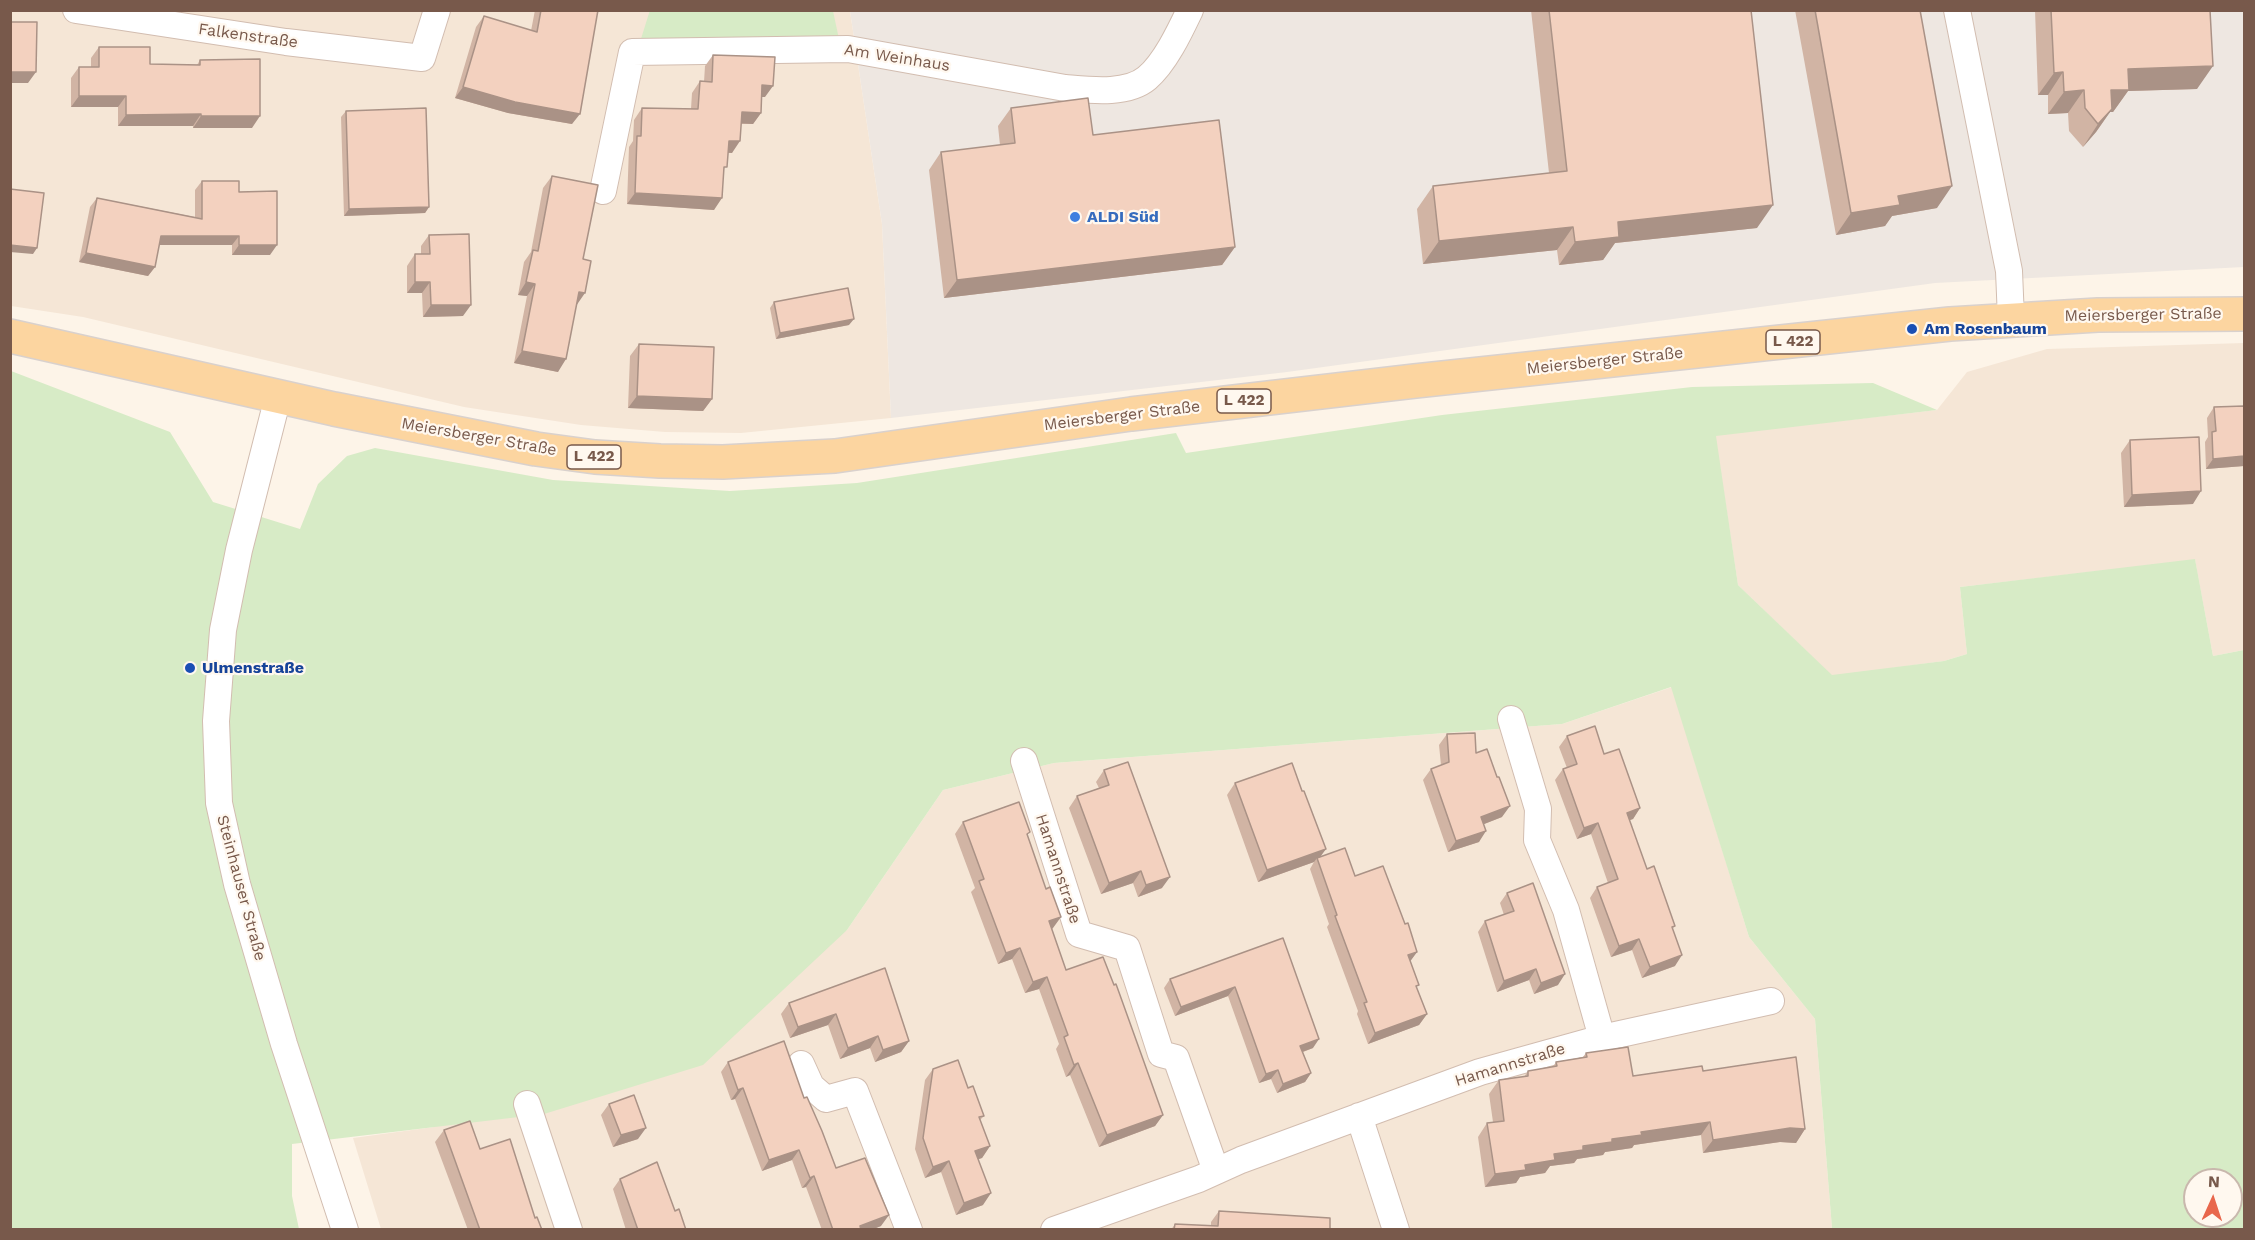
<!DOCTYPE html>
<html>
<head>
<meta charset="utf-8">
<style>
  body { margin:0 }
  #map { position:relative; width:2255px; height:1240px; overflow:hidden; background:#fdf4e8; font-family:"Work Sans",sans-serif }
  canvas { display:block }
  .frame { position:absolute; inset:0; border:12px solid #78594b; pointer-events:none }
  .north { position:absolute; left:2183px; top:1168px; width:60px; height:60px; box-sizing:border-box; background:#fff8ef; border:2px solid #c9b8ad; border-radius:50%; rotate:3deg; font-size:16px; font-weight:700; line-height:24px; text-align:center; color:#78594b }
  .north::after { content:''; display:block; margin:auto; width:21px; height:27px; background:#e8674c; clip-path:polygon(50% 0,100% 100%,50% 72%,0 100%) }
</style>
</head>
<body>
<div id="map">
<canvas width="2255" height="1240"></canvas>
<div class="frame"></div>
<div class="north">N</div>
</div>
<script>
const c = document.querySelector('canvas').getContext('2d');
c.lineJoin = 'round';
function paint(path, color) {
  c.fillStyle = color;
  c.fill(path, 'evenodd');
}
function strokePath(path, color, width, dash) {
  c.strokeStyle = color;
  c.lineWidth = width;
  c.lineCap = dash ? 'butt' : 'round';
  c.setLineDash(dash || []);
  c.stroke(path);
}
function label(font, color, halo, rows, align = 'center') {
  c.font = font + ' "Work Sans",sans-serif';
  c.lineWidth = 4.5;
  c.setLineDash([]);
  c.textBaseline = 'middle';
  c.strokeStyle = halo;
  c.fillStyle = color;
  for (const [text, x, y, turn = 0] of rows) {
    c.save();
    c.translate(x, y);
    c.rotate((+turn || 0) * Math.PI / 180);
    c.textAlign = isNaN(turn) ? turn : align;
    if (halo) c.strokeText(text, 0, 0);
    c.fillText(text, 0, 0);
    c.restore();
  }
}
paint(new Path2D(`
  M 10,11 L 850,11 L 882,224 L 891,418 L 741,433 L 665,432 L 581,425 L 464,407 L 83,317 L 11,306 Z
  M 2244,343 L 2244,650 L 2213,656 L 2195,560 L 1960,587 L 1967,654 L 1944,661 L 1832,676 L 1738,585 L 1715,435 L 1937,410 L 1967,372 L 2047,349 Z
  M 1672,687 L 1749,937 L 1815,1019 L 1832,1228 L 381,1229 L 353,1138 L 434,1127 L 847,930 L 943,790 L 1054,763 L 1562,724 Z`), '#f5e6d6');
paint(new Path2D(`
  M 850,11 L 2244,11 L 2244,267 L 1935,283 L 1287,372 L 891,418 L 882,224 Z`), '#eee7e1');
paint(new Path2D(`
  M 650,10 L 833,11 L 839,39 L 640,42 Z
  M 11,371 L 170,432 L 213,502 L 300,529 L 318,484 L 347,456 L 375,448 L 553,480 L 730,491 L 857,483 L 1176,433 L 1186,453 L 1442,415 L 1692,387 L 1873,383 L 1937,410 L 1716,436 L 1738,585 L 1832,675 L 1944,661 L 1967,654 L 1960,587 L 2195,559 L 2213,656 L 2244,650 L 2244,1229 L 1825,1229 L 1832,1228 L 1815,1019 L 1749,937 L 1671,687 L 1562,724 L 1054,763 L 943,790 L 847,930 L 703,1065 L 544,1114 L 292,1144 L 292,1196 L 299,1229 L 11,1229 ZM 2195,1180 L 2231,1180 L 2231,1216 L 2195,1216 Z`), '#d7ebc6');
const minor = new Path2D(`
  M 76,10 L 286,42 L 422,58 L 437,10
  M 1957,10 L 2009,271 L 2011,319
  M 603,191 L 632,52 L 848,49 L 1065,88 C 1089,90 1127,95 1147,78 C 1165,63 1180,31 1190,10
  M 278,397 L 239,550 L 223,630 L 216,721 L 219,803 L 237,884 L 284,1044 L 345,1230
  M 1511,719 L 1538,809 L 1537,840 L 1566,910 L 1602,1038
  M 1024,761 L 1079,934 L 1127,948 L 1161,1054 L 1176,1058 L 1216,1171
  M 801,1064 L 811,1086 L 826,1099 L 855,1091 L 909,1230
  M 527,1104 L 569,1230
  M 1359,1116 L 1396,1230
  M 1054,1230 L 1199,1179 L 1241,1160 L 1480,1072 L 1602,1038 L 1771,1001`);
const primary = new Path2D(`
  M 10,336 L 334,409 L 536,449 L 595,457 L 660,461 L 723,462 L 835,456 L 1131,414 L 1415,381 L 1950,324 L 2098,315 L 2244,314`);
strokePath(minor, '#d2bdb0', 28);
strokePath(primary, '#d9d1cd', 36);
strokePath(minor, '#fff', 26);
strokePath(primary, '#fcd5a0', 33);
paint(new Path2D(`
  M 535,10 L 598,10 L 572,124 L 508,113 L 455,98 L 476,27 L 484,16 L 531,31 Z
  M 1531,10 L 1751,10 L 1757,228 L 1615,243 L 1603,260 L 1559,265 L 1557,250 L 1423,264 L 1417,209 L 1433,186 L 1549,173 Z
  M 1795,10 L 1920,10 L 1937,208 L 1892,216 L 1885,226 L 1836,235 Z
  M 2035,10 L 2210,10 L 2197,89 L 2128,91 L 2113,112 L 2110,112 L 2096,132 L 2083,147 L 2069,131 L 2068,113 L 2048,114 L 2048,95 L 2038,95 Z
  M 99,47 L 150,64 L 197,65 L 200,60 L 252,128 L 193,128 L 193,126 L 118,126 L 118,107 L 71,107 L 71,78 L 79,67 L 91,67 L 91,58 Z
  M 713,55 L 765,97 L 761,97 L 761,113 L 753,124 L 741,124 L 732,153 L 728,153 L 714,210 L 627,204 L 629,147 L 633,141 L 634,120 L 642,108 L 691,109 L 692,93 L 700,81 L 704,82 L 705,66 Z
  M 1011,108 L 1093,135 L 1235,247 L 1222,265 L 944,298 L 929,170 L 941,152 L 1000,145 L 998,126 Z
  M 346,111 L 429,207 L 425,213 L 344,216 L 341,117 Z
  M 552,176 L 583,259 L 577,304 L 558,372 L 514,363 L 527,296 L 518,295 L 524,262 L 531,252 L 543,188 Z
  M 202,181 L 239,192 L 270,255 L 232,255 L 232,245 L 159,245 L 155,267 L 148,276 L 79,262 L 90,207 L 97,198 L 195,217 L 195,190 Z
  M 429,235 L 463,316 L 423,317 L 422,293 L 407,293 L 407,266 L 415,254 L 421,254 L 421,246 Z
  M 774,302 L 849,325 L 776,339 L 770,308 Z
  M 639,344 L 712,399 L 703,411 L 628,408 L 630,356 Z
  M 2244,406 L 2244,466 L 2206,469 L 2205,442 L 2208,437 L 2207,418 L 2214,407 Z
  M 2130,440 L 2193,504 L 2124,507 L 2121,453 Z
  M 1447,734 L 1476,753 L 1502,817 L 1484,824 L 1479,842 L 1448,852 L 1423,780 L 1431,769 L 1441,765 L 1439,745 Z
  M 1567,736 L 1604,754 L 1640,808 L 1633,819 L 1629,820 L 1647,869 L 1675,926 L 1672,929 L 1675,966 L 1642,978 L 1632,950 L 1611,957 L 1590,898 L 1597,887 L 1608,883 L 1591,834 L 1577,839 L 1555,780 L 1563,769 L 1567,768 L 1559,747 Z
  M 1104,770 L 1162,888 L 1138,897 L 1133,883 L 1101,894 L 1069,808 L 1077,796 L 1099,788 L 1096,782 Z
  M 1235,783 L 1320,857 L 1355,876 L 1405,924 L 1417,952 L 1410,961 L 1417,988 L 1427,1014 L 1419,1025 L 1368,1044 L 1357,1014 L 1358,1011 L 1327,927 L 1329,924 L 1310,869 L 1314,862 L 1258,882 L 1227,795 Z
  M 963,822 L 1027,836 L 1053,928 L 1052,929 L 1066,970 L 1163,1115 L 1155,1126 L 1099,1147 L 1070,1075 L 1066,1077 L 1056,1049 L 1059,1044 L 1039,989 L 1025,993 L 1012,959 L 998,964 L 971,892 L 975,888 L 955,834 Z
  M 1507,893 L 1558,985 L 1534,994 L 1529,980 L 1497,992 L 1478,932 L 1485,921 L 1504,915 L 1500,903 Z
  M 1283,938 L 1313,1048 L 1303,1052 L 1311,1073 L 1305,1082 L 1277,1093 L 1271,1079 L 1259,1083 L 1228,996 L 1175,1016 L 1164,988 L 1170,979 Z
  M 885,968 L 909,1041 L 901,1052 L 875,1062 L 870,1048 L 840,1059 L 828,1025 L 790,1038 L 781,1014 L 789,1003 Z
  M 1586,1053 L 1633,1076 L 1703,1071 L 1805,1129 L 1796,1143 L 1780,1142 L 1703,1153 L 1701,1135 L 1634,1145 L 1632,1148 L 1605,1152 L 1603,1155 L 1577,1159 L 1574,1163 L 1550,1166 L 1545,1173 L 1520,1177 L 1516,1183 L 1485,1187 L 1478,1137 L 1487,1123 L 1493,1122 L 1489,1094 L 1499,1080 L 1524,1077 L 1528,1071 L 1553,1067 L 1556,1062 L 1583,1057 Z
  M 728,1062 L 804,1098 L 836,1168 L 881,1226 L 871,1230 L 822,1230 L 806,1187 L 802,1188 L 792,1160 L 762,1171 L 735,1099 L 731,1100 L 721,1072 Z
  M 933,1069 L 968,1088 L 984,1116 L 980,1120 L 990,1146 L 982,1158 L 978,1159 L 983,1205 L 956,1215 L 941,1172 L 925,1178 L 915,1149 L 925,1080 Z
  M 609,1104 L 638,1139 L 613,1147 L 601,1115 Z
  M 444,1130 L 480,1149 L 535,1218 L 542,1230 L 468,1230 L 435,1142 Z
  M 620,1179 L 675,1211 L 686,1230 L 626,1230 L 613,1189 Z
  M 1219,1211 L 1330,1230 L 1171,1230 L 1175,1224 L 1211,1226 L 1211,1222 Z`), '#d1b4a4');
paint(new Path2D(`
  M 2213,66 L 2197,89 L 2128,91 L 2113,112 L 2110,112 L 2096,132 L 2083,147 L 2098,124 L 2111,90 L 2128,69 Z
  M 10,72 L 36,72 L 28,83 L 10,83 Z
  M 2063,72 L 2048,95 L 2038,95 L 2054,73 Z
  M 762,85 L 773,86 L 765,97 L 754,97 Z
  M 463,87 L 580,114 L 572,124 L 508,113 L 455,98 Z
  M 2084,90 L 2068,113 L 2048,114 L 2064,92 Z
  M 79,96 L 126,96 L 118,107 L 71,107 Z
  M 742,112 L 761,113 L 753,124 L 734,123 Z
  M 201,114 L 193,126 L 118,126 L 126,115 Z
  M 201,116 L 260,116 L 252,128 L 193,128 Z
  M 729,141 L 740,141 L 732,153 L 720,152 Z
  M 1952,186 L 1937,208 L 1892,216 L 1885,226 L 1836,235 L 1851,213 L 1898,196 Z
  M 635,193 L 722,198 L 714,210 L 627,204 Z
  M 1773,205 L 1757,228 L 1615,243 L 1603,260 L 1559,265 L 1575,242 L 1618,222 Z
  M 429,207 L 425,213 L 344,216 L 349,209 Z
  M 1573,227 L 1557,250 L 1423,264 L 1439,241 Z
  M 161,236 L 239,236 L 232,245 L 154,245 Z
  M 10,245 L 37,248 L 33,254 L 10,252 Z
  M 239,245 L 277,245 L 270,255 L 232,255 Z
  M 1235,247 L 1222,265 L 944,298 L 957,280 Z
  M 86,253 L 155,267 L 148,276 L 79,262 Z
  M 415,282 L 430,282 L 422,293 L 407,293 Z
  M 526,282 L 535,284 L 527,296 L 518,295 Z
  M 579,292 L 585,293 L 576,306 Z
  M 431,305 L 471,305 L 463,316 L 423,317 Z
  M 854,319 L 849,325 L 776,339 L 780,333 Z
  M 522,351 L 566,359 L 558,372 L 514,363 Z
  M 637,396 L 712,399 L 703,411 L 628,408 Z
  M 2244,456 L 2244,466 L 2206,469 L 2213,459 Z
  M 2201,491 L 2193,504 L 2124,507 L 2132,495 Z
  M 1510,806 L 1502,817 L 1474,828 L 1481,817 Z
  M 1640,808 L 1633,819 L 1619,824 L 1627,813 Z
  M 1598,823 L 1591,834 L 1577,839 L 1584,828 Z
  M 1486,831 L 1479,842 L 1448,852 L 1456,841 Z
  M 1326,849 L 1318,860 L 1317,858 L 1314,862 L 1258,882 L 1267,870 Z
  M 1141,871 L 1133,883 L 1101,894 L 1109,883 Z
  M 1170,877 L 1162,888 L 1138,897 L 1146,885 Z
  M 1061,917 L 1053,928 L 1041,933 L 1049,921 Z
  M 1639,939 L 1632,950 L 1611,957 L 1619,946 Z
  M 1020,948 L 1012,959 L 998,964 L 1006,953 Z
  M 1417,952 L 1409,963 L 1408,955 Z
  M 1682,955 L 1675,966 L 1642,978 L 1650,967 Z
  M 1536,969 L 1529,980 L 1497,992 L 1504,981 Z
  M 1565,974 L 1558,985 L 1534,994 L 1541,983 Z
  M 1047,977 L 1039,989 L 1025,993 L 1033,982 Z
  M 1235,987 L 1228,996 L 1175,1016 L 1181,1007 Z
  M 836,1014 L 828,1025 L 790,1038 L 798,1027 Z
  M 1427,1014 L 1419,1025 L 1368,1044 L 1375,1033 Z
  M 878,1036 L 870,1048 L 840,1059 L 848,1048 Z
  M 1319,1039 L 1313,1048 L 1294,1055 L 1300,1046 Z
  M 909,1041 L 901,1052 L 875,1062 L 883,1050 Z
  M 1078,1063 L 1070,1075 L 1066,1077 L 1074,1065 Z
  M 1278,1070 L 1271,1079 L 1259,1083 L 1266,1074 Z
  M 1311,1073 L 1305,1082 L 1277,1093 L 1283,1084 Z
  M 743,1088 L 735,1099 L 731,1100 L 738,1090 Z
  M 1163,1115 L 1155,1126 L 1099,1147 L 1107,1135 Z
  M 1710,1122 L 1701,1135 L 1634,1145 L 1632,1148 L 1605,1152 L 1603,1155 L 1577,1159 L 1574,1163 L 1550,1166 L 1545,1173 L 1520,1177 L 1516,1183 L 1485,1187 L 1495,1174 L 1525,1165 L 1554,1154 L 1641,1132 Z
  M 646,1128 L 638,1139 L 613,1147 L 621,1135 Z
  M 1790,1128 L 1805,1129 L 1796,1143 L 1780,1142 L 1703,1153 L 1713,1140 Z
  M 990,1146 L 982,1158 L 967,1163 L 975,1151 Z
  M 799,1150 L 792,1160 L 762,1171 L 769,1160 Z
  M 949,1161 L 941,1172 L 925,1178 L 933,1167 Z
  M 814,1176 L 806,1187 L 802,1188 L 810,1178 Z
  M 991,1193 L 983,1205 L 956,1215 L 964,1203 Z
  M 889,1215 L 881,1226 L 871,1230 L 857,1230 L 860,1226 Z`), '#aa9286');
const building = new Path2D(`
  M 541,10 L 598,10 L 580,114 L 515,102 L 463,87 L 484,16 L 537,32 Z
  M 1549,10 L 1751,10 L 1773,205 L 1618,222 L 1619,237 L 1575,242 L 1573,227 L 1439,241 L 1433,186 L 1567,171 Z
  M 1815,10 L 1920,10 L 1952,186 L 1898,196 L 1900,205 L 1851,213 Z
  M 2051,10 L 2210,10 L 2213,66 L 2128,69 L 2129,90 L 2111,90 L 2112,109 L 2098,124 L 2085,108 L 2084,90 L 2064,92 L 2063,72 L 2054,73 Z
  M 10,22 L 37,22 L 36,72 L 10,72 Z
  M 99,47 L 150,47 L 150,64 L 200,65 L 200,60 L 260,59 L 260,116 L 201,116 L 201,114 L 126,115 L 126,96 L 79,96 L 79,67 L 99,67 Z
  M 713,55 L 775,57 L 773,86 L 762,85 L 761,113 L 742,112 L 740,141 L 729,141 L 727,167 L 724,167 L 722,198 L 635,193 L 637,136 L 641,136 L 642,108 L 698,109 L 700,81 L 712,82 Z
  M 1088,98 L 1093,135 L 1219,120 L 1235,247 L 957,280 L 941,152 L 1015,143 L 1011,108 Z
  M 426,108 L 429,207 L 349,209 L 346,111 Z
  M 552,176 L 598,185 L 583,259 L 591,261 L 585,293 L 579,292 L 566,359 L 522,351 L 535,284 L 526,282 L 533,250 L 538,251 Z
  M 202,181 L 239,181 L 239,192 L 277,191 L 277,245 L 239,245 L 239,236 L 161,236 L 155,267 L 86,253 L 97,198 L 202,219 Z
  M 10,189 L 44,193 L 37,248 L 10,245 Z
  M 469,234 L 471,305 L 431,305 L 430,282 L 415,282 L 415,254 L 430,254 L 429,235 Z
  M 848,288 L 854,319 L 780,333 L 774,302 Z
  M 639,344 L 714,347 L 712,399 L 637,396 Z
  M 2244,406 L 2244,456 L 2213,459 L 2212,432 L 2216,431 L 2214,407 Z
  M 2199,437 L 2201,491 L 2132,495 L 2130,440 Z
  M 1595,726 L 1604,754 L 1619,749 L 1640,808 L 1627,813 L 1647,869 L 1654,866 L 1675,926 L 1672,927 L 1682,955 L 1650,967 L 1639,939 L 1619,946 L 1597,887 L 1618,879 L 1598,823 L 1584,828 L 1563,769 L 1577,764 L 1567,736 Z
  M 1475,733 L 1476,753 L 1487,749 L 1497,777 L 1499,777 L 1510,806 L 1481,817 L 1486,831 L 1456,841 L 1431,769 L 1449,762 L 1447,734 Z
  M 1128,762 L 1170,877 L 1146,885 L 1141,871 L 1109,883 L 1077,796 L 1109,785 L 1104,770 Z
  M 1292,763 L 1302,791 L 1304,791 L 1326,849 L 1267,870 L 1235,783 Z
  M 1019,802 L 1030,832 L 1027,834 L 1046,889 L 1050,887 L 1061,917 L 1049,921 L 1066,970 L 1103,957 L 1114,985 L 1116,984 L 1163,1115 L 1107,1135 L 1078,1063 L 1074,1065 L 1064,1037 L 1068,1035 L 1047,977 L 1033,982 L 1020,948 L 1006,953 L 979,881 L 984,879 L 963,822 Z
  M 1345,848 L 1355,876 L 1383,866 L 1405,924 L 1408,923 L 1417,952 L 1408,955 L 1419,985 L 1416,986 L 1427,1014 L 1375,1033 L 1364,1003 L 1367,1002 L 1335,916 L 1337,915 L 1317,858 Z
  M 1533,883 L 1565,974 L 1541,983 L 1536,969 L 1504,981 L 1485,921 L 1514,911 L 1507,893 Z
  M 1283,938 L 1319,1039 L 1300,1046 L 1311,1073 L 1283,1084 L 1278,1070 L 1266,1074 L 1235,987 L 1181,1007 L 1170,979 Z
  M 885,968 L 909,1041 L 883,1050 L 878,1036 L 848,1048 L 836,1014 L 798,1027 L 789,1003 Z
  M 784,1041 L 804,1098 L 807,1097 L 822,1131 L 836,1168 L 865,1158 L 889,1215 L 860,1226 L 861,1230 L 833,1230 L 814,1176 L 810,1178 L 799,1150 L 769,1160 L 743,1088 L 738,1090 L 728,1062 Z
  M 1628,1047 L 1633,1076 L 1702,1066 L 1703,1071 L 1796,1057 L 1805,1129 L 1790,1128 L 1713,1140 L 1710,1122 L 1641,1132 L 1642,1135 L 1612,1139 L 1612,1142 L 1583,1146 L 1583,1150 L 1554,1154 L 1555,1160 L 1525,1165 L 1526,1170 L 1495,1174 L 1487,1123 L 1504,1121 L 1499,1080 L 1528,1076 L 1528,1071 L 1557,1066 L 1556,1062 L 1587,1057 L 1586,1053 Z
  M 958,1060 L 968,1088 L 973,1086 L 984,1116 L 979,1117 L 990,1146 L 975,1151 L 991,1193 L 964,1203 L 949,1161 L 933,1167 L 923,1138 L 933,1069 Z
  M 634,1095 L 646,1128 L 621,1135 L 609,1104 Z
  M 470,1121 L 480,1149 L 510,1139 L 535,1218 L 537,1217 L 542,1230 L 480,1230 L 444,1130 Z
  M 657,1162 L 675,1211 L 679,1209 L 686,1230 L 638,1230 L 620,1179 Z
  M 1219,1211 L 1330,1218 L 1330,1230 L 1174,1230 L 1175,1224 L 1218,1226 Z`);
paint(building, '#f3d1bf');
strokePath(building, '#aa9286', 1.5);
for (const [x, y, r, color] of [
  [1075,217,6,"#3f7fe0"],
  [1912,329,6,"#1a4fb4"],
  [190,668,6,"#1a4fb4"]
]) {
  const dot = new Path2D();
  dot.arc(x, y, r, 0, 2 * Math.PI);
  c.fillStyle = color;
  c.fill(dot);
  strokePath(dot, '#fff8ef', 2);
}
for (const [x, y, w] of [
  [1793,342,54],
  [1244,401,54],
  [594,457,54]
]) {
  const box = new Path2D();
  box.roundRect(x - w / 2, y - 12, w, 24, 4.5);
  c.fillStyle = '#fff8ef';
  c.fill(box);
  strokePath(box, '#78594b', 1.5);
}
label('bold 15px', '#78594b', null, [
  ["L 422",1793,342],
  ["L 422",1244,401],
  ["L 422",594,457]
]);
label('16px', '#78594b', '#fff8ef', [
  ["Falkenstraße",248,36,8],
  ["Am Weinhaus",897,58,9],
  ["Meiersberger Straße",2143,315,-1],
  ["Meiersberger Straße",1605,361,-6],
  ["Meiersberger Straße",1122,416,-7],
  ["Meiersberger Straße",479,437,10],
  ["Hamannstraße",1058,869,72],
  ["Steinhauser Straße",241,888,75],
  ["Hamannstraße",1510,1065,-17]
]);
label('bold 16px', '#366cbe', '#fff8ef', [
  ["ALDI Süd",1087,217]
], 'left');
label('bold 16px', '#164399', '#fff8ef', [
  ["Am Rosenbaum",1924,329],
  ["Ulmenstraße",202,668]
], 'left');
</script>
</body>
</html>
